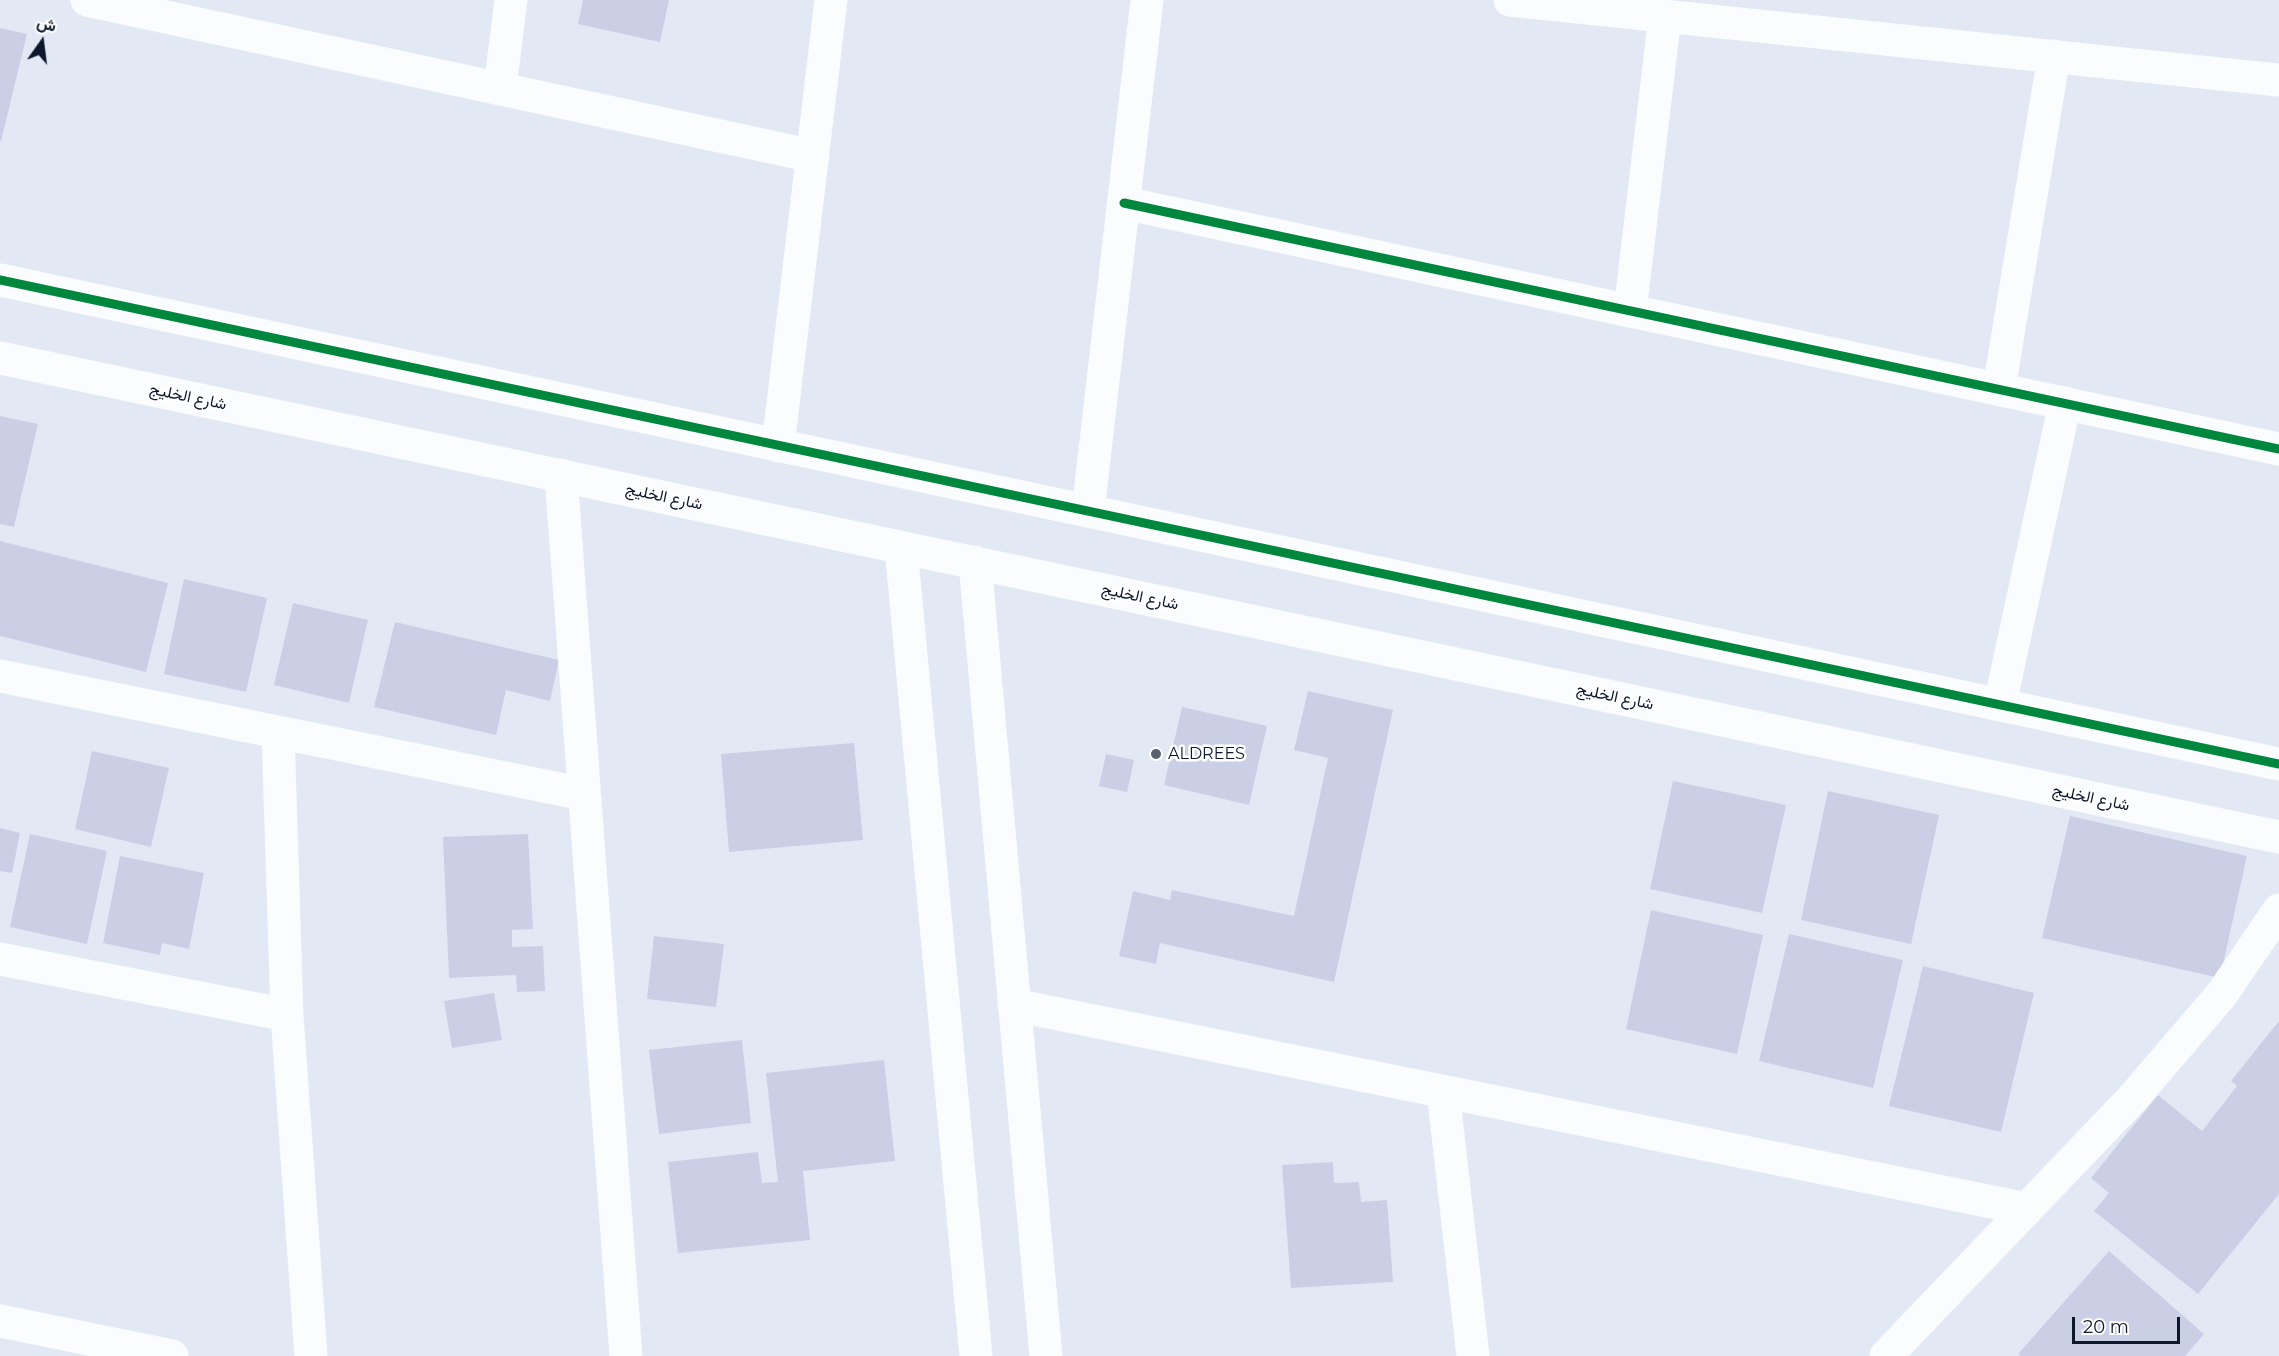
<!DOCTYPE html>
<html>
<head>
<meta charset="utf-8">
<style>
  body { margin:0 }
  #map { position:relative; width:2279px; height:1356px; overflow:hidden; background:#e2e9f5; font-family:Montserrat,Vazirmatn,sans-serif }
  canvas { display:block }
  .north { position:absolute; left:12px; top:12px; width:60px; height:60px; -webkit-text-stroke:4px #fff; paint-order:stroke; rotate:14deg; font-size:16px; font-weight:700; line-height:24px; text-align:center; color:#0e182c }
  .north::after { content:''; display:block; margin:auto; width:21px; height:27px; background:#0e182c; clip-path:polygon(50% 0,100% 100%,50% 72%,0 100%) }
  .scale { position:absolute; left:2072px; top:1317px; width:108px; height:27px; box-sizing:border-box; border:3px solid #0e182c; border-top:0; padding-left:8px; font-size:18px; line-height:21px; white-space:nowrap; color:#0e182c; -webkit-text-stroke:4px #fff; paint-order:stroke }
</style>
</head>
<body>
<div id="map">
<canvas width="2279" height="1356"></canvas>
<div class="north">ش</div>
<div class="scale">20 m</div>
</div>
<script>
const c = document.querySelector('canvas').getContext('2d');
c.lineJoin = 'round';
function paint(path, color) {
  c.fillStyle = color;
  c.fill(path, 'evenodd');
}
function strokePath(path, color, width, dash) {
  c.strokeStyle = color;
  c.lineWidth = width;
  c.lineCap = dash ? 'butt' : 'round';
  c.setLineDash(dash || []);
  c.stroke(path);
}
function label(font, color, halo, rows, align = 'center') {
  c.font = font + ' Montserrat,Vazirmatn,sans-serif';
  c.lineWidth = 5;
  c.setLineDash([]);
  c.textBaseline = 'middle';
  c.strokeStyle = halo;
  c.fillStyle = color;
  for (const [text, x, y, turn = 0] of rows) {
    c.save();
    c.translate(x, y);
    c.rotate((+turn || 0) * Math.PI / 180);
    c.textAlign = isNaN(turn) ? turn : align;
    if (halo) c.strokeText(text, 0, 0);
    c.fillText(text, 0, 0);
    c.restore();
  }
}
paint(new Path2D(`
  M 583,0 L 669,0 L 660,42 L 578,24 Z
  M 0,28 L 27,34 L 1,141 L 0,141 Z
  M 0,416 L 38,424 L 14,527 L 0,524 Z
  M 0,541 L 168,583 L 146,672 L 0,636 Z
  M 184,579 L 267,598 L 246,692 L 164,674 Z
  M 293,603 L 368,620 L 349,703 L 274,685 Z
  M 395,622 L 559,660 L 550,701 L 506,690 L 496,735 L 374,707 Z
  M 1308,691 L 1393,710 L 1334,982 L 1160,943 L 1156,964 L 1119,956 L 1133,891 L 1170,900 L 1172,890 L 1294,916 L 1328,758 L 1294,750 Z
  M 1182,707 L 1267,726 L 1249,805 L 1164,785 Z
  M 854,743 L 863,840 L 729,852 L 721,754 Z
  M 92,751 L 169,768 L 151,847 L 75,829 Z
  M 1106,754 L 1134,760 L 1127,792 L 1099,786 Z
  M 1673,781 L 1786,805 L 1762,913 L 1650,889 Z
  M 1828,791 L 1939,815 L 1911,944 L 1801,920 Z
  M 2070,816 L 2247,856 L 2220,978 L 2042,938 Z
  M 0,828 L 20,833 L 12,873 L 0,871 Z
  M 30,834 L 107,851 L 87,944 L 10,927 Z
  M 528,834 L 533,929 L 512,930 L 512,947 L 543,946 L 545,991 L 517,992 L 516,975 L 449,978 L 443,837 Z
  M 120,856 L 204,873 L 189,949 L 162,943 L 160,955 L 103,943 Z
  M 1651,910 L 1763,935 L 1737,1054 L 1626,1029 Z
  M 1789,934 L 1903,960 L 1873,1088 L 1759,1061 Z
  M 654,936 L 724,944 L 716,1007 L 647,999 Z
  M 1923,966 L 2034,993 L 2001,1132 L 1889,1106 Z
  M 494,993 L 502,1040 L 452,1048 L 444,1001 Z
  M 2279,1021 L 2279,1194 L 2198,1294 L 2094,1211 L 2109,1193 L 2091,1178 L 2158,1095 L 2202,1131 L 2237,1086 L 2231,1081 Z
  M 742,1040 L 751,1123 L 659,1134 L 649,1050 Z
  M 884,1060 L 895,1161 L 803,1171 L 810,1240 L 678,1253 L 668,1162 L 758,1152 L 762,1183 L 778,1182 L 766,1073 Z
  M 1333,1162 L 1334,1183 L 1359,1182 L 1361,1202 L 1387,1200 L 1393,1282 L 1291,1288 L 1282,1165 Z
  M 2109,1251 L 2204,1334 L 2185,1356 L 2021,1356 L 2018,1354 Z`), '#cbcfe5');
strokePath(new Path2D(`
  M 87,0 L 813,156
  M 1510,0 L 2279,80
  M 500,88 L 511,0
  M 1124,203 L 2279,449
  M 1630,311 L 1665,16
  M 1999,389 L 2054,56
  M 778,446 L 831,0
  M 561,475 L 626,1356
  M 1088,511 L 1147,0
  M 0,676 L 584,794
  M 2000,704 L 2065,403
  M 278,732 L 287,1015 L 311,1356
  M 0,959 L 287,1015
  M 1014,1005 L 2027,1209
  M 1443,1091 L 1473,1356
  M 0,1321 L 172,1356
  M 1886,1356 L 2132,1099 L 2222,994 L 2279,910`), '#fbfcfe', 33);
strokePath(new Path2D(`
  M 0,280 L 2279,764
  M 0,358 L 2279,837
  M 901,547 L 976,1356
  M 975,562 L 1046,1356`), '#fbfcfe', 33);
strokePath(new Path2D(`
  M 1124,203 L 2279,449
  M 0,280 L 2279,764`), '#00873e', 9);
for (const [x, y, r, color] of [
  [1156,754,6,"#586172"]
]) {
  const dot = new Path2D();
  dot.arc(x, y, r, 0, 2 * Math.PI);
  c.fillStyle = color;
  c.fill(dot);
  strokePath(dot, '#fff', 2);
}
label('16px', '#0e182c', '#fff', [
  ["شارع الخليج",188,397,12],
  ["شارع الخليج",664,497,12],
  ["شارع الخليج",1140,597,12],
  ["شارع الخليج",1615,697,12],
  ["شارع الخليج",2091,798,12]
]);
label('16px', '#0e182c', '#fff', [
  ["ALDREES",1168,754]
], 'left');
</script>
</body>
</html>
